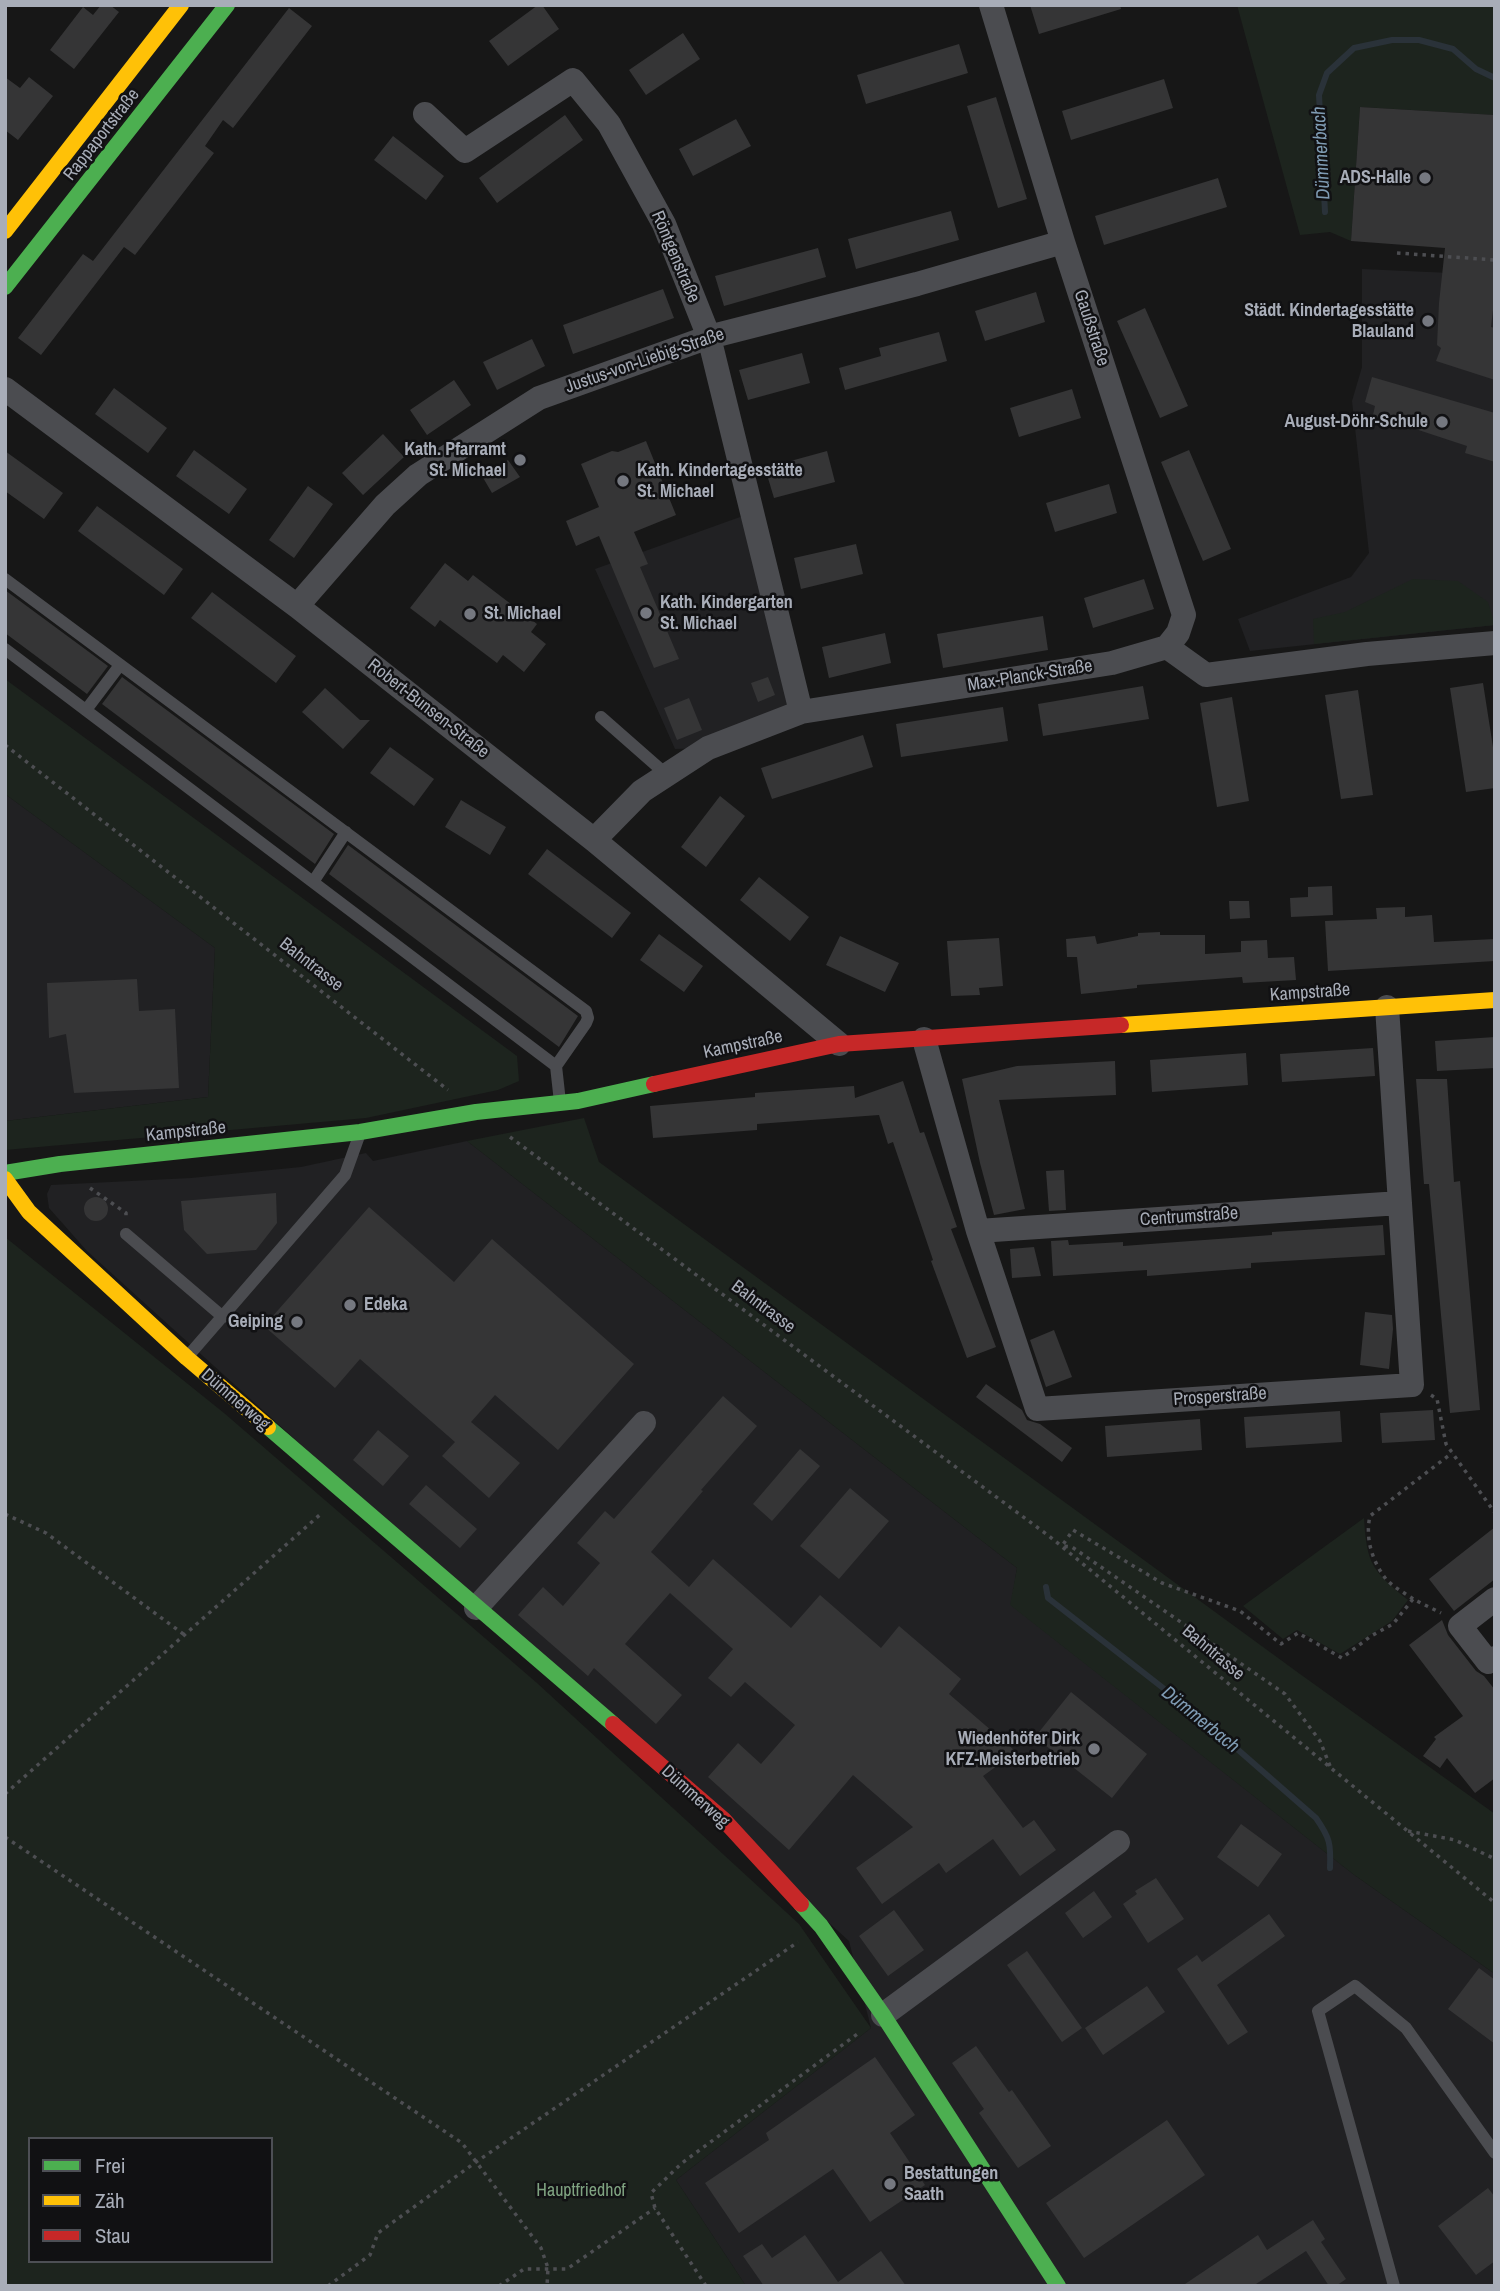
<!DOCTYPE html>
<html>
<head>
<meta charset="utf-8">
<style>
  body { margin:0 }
  #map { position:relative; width:1500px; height:2291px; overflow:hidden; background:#171717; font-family:"Archivo Narrow",sans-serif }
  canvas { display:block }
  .frame { position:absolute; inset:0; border:7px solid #a8adb8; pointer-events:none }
  .legend { position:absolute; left:28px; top:2137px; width:245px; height:126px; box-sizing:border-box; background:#111113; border:2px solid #4d4f55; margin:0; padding:9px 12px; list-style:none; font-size:21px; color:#a8adb8 }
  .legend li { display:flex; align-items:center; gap:14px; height:35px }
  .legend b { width:35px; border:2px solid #4d4f55 }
</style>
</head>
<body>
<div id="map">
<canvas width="1500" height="2291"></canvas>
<div class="frame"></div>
<ul class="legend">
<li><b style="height:9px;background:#4caf50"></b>Frei</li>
<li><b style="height:9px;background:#ffc107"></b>Zäh</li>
<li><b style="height:9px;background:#c62828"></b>Stau</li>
</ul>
</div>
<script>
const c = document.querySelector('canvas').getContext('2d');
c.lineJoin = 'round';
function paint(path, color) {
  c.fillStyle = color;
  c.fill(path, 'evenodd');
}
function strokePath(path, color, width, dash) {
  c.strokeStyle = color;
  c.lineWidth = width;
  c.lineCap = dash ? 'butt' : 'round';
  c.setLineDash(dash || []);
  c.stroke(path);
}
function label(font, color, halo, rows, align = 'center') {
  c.font = font + ' "Archivo Narrow",sans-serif';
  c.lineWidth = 5;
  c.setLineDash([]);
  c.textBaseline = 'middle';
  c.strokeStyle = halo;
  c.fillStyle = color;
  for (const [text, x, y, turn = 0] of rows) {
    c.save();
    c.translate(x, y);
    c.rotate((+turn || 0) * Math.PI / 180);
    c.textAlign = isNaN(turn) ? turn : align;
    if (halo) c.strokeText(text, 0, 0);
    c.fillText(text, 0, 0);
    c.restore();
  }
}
paint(new Path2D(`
  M 1362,269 L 1495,275 L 1495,625 L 1250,651 L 1238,619 L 1351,577 L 1369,553 L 1352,401 L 1362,367 Z
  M 754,512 L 801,712 L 708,748 L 675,749 L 595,569 Z
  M 5,794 L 215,948 L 208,1097 L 5,1121 Z
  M 467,1141 L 1017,1568 L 1011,1605 L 1353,1874 L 1495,1974 L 1495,2286 L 746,2286 L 676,2180 L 871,2028 L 849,1941 L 87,1251 L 49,1208 L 47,1194 L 51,1185 L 191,1178 L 301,1167 L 366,1153 L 373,1161 Z`), '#212123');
paint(new Path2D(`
  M 1237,5 L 1495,5 L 1495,115 L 1360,107 L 1351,241 L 1330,232 L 1300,235 Z
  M 1413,579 L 1458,581 L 1488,602 L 1495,625 L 1314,644 L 1313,619 L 1345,612 Z
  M 5,679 L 517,1056 L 519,1081 L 498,1090 L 366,1118 L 5,1150 L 5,1121 L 208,1097 L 215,948 L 5,794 Z
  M 584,1118 L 599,1162 L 1300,1674 L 1495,1814 L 1495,1974 L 1353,1874 L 1010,1605 L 1017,1568 L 467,1141 Z
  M 5,1237 L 224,1413 L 537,1683 L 799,1924 L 871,2028 L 676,2180 L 746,2286 L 5,2286 ZM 30,2139 L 271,2139 L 271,2261 L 30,2261 Z
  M 1364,1518 C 1367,1565 1372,1570 1408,1600 L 1392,1621 L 1340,1654 L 1297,1630 L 1283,1639 L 1243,1606 Z`), '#1d241e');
strokePath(new Path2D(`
  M 1325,212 L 1319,95 L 1327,73 L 1354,48 L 1392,40 L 1419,40 L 1453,49 L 1476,69 L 1495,78
  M 1046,1587 L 1048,1598 L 1204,1720 L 1316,1818 C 1330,1838 1331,1844 1330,1868`), '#2a3239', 6);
paint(new Path2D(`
  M 101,5 L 110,5 L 119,12 L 74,69 L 50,50 L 83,7 L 93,15 Z
  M 538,5 L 542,5 L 559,29 L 508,66 L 489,41 Z
  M 1030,5 L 1120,5 L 1121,9 L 1039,34 Z
  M 289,8 L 312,26 L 233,128 L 223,120 L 205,146 L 214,153 L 135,255 L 124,247 L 41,355 L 18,338 L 83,254 L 93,261 Z
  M 683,33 L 700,59 L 646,95 L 629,70 Z
  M 959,44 L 968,73 L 866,104 L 857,75 Z
  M 5,77 L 20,88 L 29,77 L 53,96 L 18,140 L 5,130 Z
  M 1164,79 L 1173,108 L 1071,140 L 1062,111 Z
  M 996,97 L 1027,199 L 998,208 L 967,106 Z
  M 1360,107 L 1495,115 L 1495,293 L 1491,327 L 1495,328 L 1495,380 L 1436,361 L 1441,348 L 1437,345 L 1439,303 L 1445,248 L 1351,241 Z
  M 565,115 L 583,140 L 497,203 L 479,178 Z
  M 736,119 L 751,146 L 693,176 L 679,149 Z
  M 393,136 L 444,176 L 426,200 L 374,160 Z
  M 1218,178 L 1227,207 L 1104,245 L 1095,216 Z
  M 951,211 L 959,240 L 856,269 L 848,239 Z
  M 818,248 L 826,277 L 724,306 L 715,276 Z
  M 663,289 L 674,318 L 573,354 L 563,325 Z
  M 1036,292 L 1045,322 L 985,341 L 975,311 Z
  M 1145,308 L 1188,406 L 1160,418 L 1117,321 Z
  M 939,332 L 947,361 L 845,390 L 839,368 L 881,356 L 879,348 Z
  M 532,339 L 545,366 L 497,390 L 483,362 Z
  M 802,353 L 810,383 L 748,400 L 739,370 Z
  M 1372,377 L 1495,413 L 1495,462 L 1465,453 L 1467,446 L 1373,415 L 1375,406 L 1365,402 Z
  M 454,380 L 471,405 L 427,435 L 410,410 Z
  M 114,388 L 167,428 L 148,453 L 95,414 Z
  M 1072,389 L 1081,418 L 1019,437 L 1010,408 Z
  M 383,434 L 404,457 L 363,495 L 342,473 Z
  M 646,441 L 676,515 L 634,532 L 648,564 L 640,567 L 679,659 L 654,668 L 599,536 L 576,546 L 566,521 L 599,507 L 581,464 L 612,451 L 618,452 Z
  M 194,450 L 247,489 L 229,514 L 176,476 Z
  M 1189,450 L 1231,549 L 1203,561 L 1161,462 Z
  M 5,451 L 63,493 L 44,519 L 5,491 Z
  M 827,451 L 835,482 L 774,498 L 765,468 Z
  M 508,460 L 520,477 L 492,493 L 482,476 Z
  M 1109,484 L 1117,513 L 1055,532 L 1046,503 Z
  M 308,486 L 333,504 L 294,558 L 269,540 Z
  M 97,506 L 183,569 L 164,595 L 78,531 Z
  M 856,544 L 863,574 L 801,589 L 794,558 Z
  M 445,563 L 468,581 L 473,575 L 537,624 L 531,632 L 546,644 L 524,672 L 503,655 L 497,663 L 440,620 L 435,627 L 410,608 Z
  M 1144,579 L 1154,609 L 1093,628 L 1084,598 Z
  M 5,590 L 108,666 L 87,694 L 5,633 Z
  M 212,592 L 296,656 L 276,683 L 191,618 Z
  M 1043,616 L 1048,650 L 943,668 L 937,634 Z
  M 885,633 L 891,663 L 829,678 L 822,647 Z
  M 122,677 L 334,834 L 315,864 L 102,704 Z
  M 768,677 L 775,695 L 758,702 L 751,683 Z
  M 1483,683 L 1495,760 L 1495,788 L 1466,792 L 1450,688 Z
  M 1143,686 L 1149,719 L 1043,736 L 1038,704 Z
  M 325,688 L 360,720 L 370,720 L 343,749 L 302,712 Z
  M 1358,690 L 1373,795 L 1341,799 L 1325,695 Z
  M 1232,697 L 1249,801 L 1217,807 L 1200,703 Z
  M 689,698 L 702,730 L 677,740 L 664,708 Z
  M 1003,707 L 1008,741 L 901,757 L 896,724 Z
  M 863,735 L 873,767 L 772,799 L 761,768 Z
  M 390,747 L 434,779 L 414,806 L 370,773 Z
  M 720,796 L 745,816 L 706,867 L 681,847 Z
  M 461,800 L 506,827 L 490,855 L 445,827 Z
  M 348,845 L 578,1016 L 559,1047 L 329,874 Z
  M 547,849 L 631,913 L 612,938 L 528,874 Z
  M 759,877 L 809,917 L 790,941 L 740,900 Z
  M 1332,886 L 1333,915 L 1291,917 L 1290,898 L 1308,897 L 1308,887 Z
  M 1229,901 L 1249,901 L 1250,918 L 1230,919 Z
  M 1405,907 L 1405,917 L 1432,915 L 1434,942 L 1495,939 L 1495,961 L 1328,971 L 1325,921 L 1377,919 L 1376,908 Z
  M 1160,932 L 1160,935 L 1205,935 L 1205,954 L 1241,952 L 1241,941 L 1267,940 L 1268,958 L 1294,957 L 1296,980 L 1243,983 L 1242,977 L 1137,985 L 1137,988 L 1081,994 L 1077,957 L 1067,957 L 1066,939 L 1095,936 L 1097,944 L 1138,936 L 1138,933 Z
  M 659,934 L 703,966 L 684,992 L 640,960 Z
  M 840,936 L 899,963 L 885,992 L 826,965 Z
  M 999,938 L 1003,986 L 979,988 L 980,995 L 951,996 L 947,941 Z
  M 137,979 L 139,1011 L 175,1009 L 179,1088 L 74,1093 L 66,1034 L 49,1038 L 47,983 Z
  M 1495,1037 L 1495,1068 L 1437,1071 L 1435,1041 Z
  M 1373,1048 L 1375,1076 L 1282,1082 L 1280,1054 Z
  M 1246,1053 L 1248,1085 L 1152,1092 L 1150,1060 Z
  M 1115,1061 L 1116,1095 L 999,1100 L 1025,1209 L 994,1215 L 980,1163 L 962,1079 L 1017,1066 Z
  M 1416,1079 L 1447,1079 L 1454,1182 L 1460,1181 L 1480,1410 L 1450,1413 L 1429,1184 L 1424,1184 Z
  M 903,1081 L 920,1133 L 924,1132 L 957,1227 L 951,1229 L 996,1347 L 967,1358 L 931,1261 L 933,1260 L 893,1142 L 888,1144 L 879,1115 L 757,1124 L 757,1130 L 653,1138 L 650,1106 L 755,1097 L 755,1093 L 854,1086 L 855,1098 Z
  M 1064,1170 L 1066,1210 L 1049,1211 L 1046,1171 Z
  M 276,1193 L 277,1223 L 256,1250 L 207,1254 L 184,1230 L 181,1201 Z
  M84 1209a12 12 0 1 1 24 0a12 12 0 1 1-24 0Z
  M 369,1207 L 454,1282 L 492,1239 L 634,1364 L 558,1450 L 495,1395 L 471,1422 L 520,1463 L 489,1498 L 442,1456 L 455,1442 L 360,1359 L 335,1388 L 264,1326 Z
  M 1383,1225 L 1385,1255 L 1251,1263 L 1251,1268 L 1147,1276 L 1147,1270 L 1053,1276 L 1051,1241 L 1068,1240 L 1069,1245 L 1123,1242 L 1123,1246 L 1272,1235 L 1272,1232 Z
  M 1034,1247 L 1041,1276 L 1012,1278 L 1010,1249 Z
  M 1365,1312 L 1392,1315 L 1393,1329 L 1389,1369 L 1360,1365 Z
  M 1054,1330 L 1072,1377 L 1046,1387 L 1030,1340 Z
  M 986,1384 L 1022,1410 L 1027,1420 L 1040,1424 L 1072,1448 L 1062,1462 L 976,1397 Z
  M 723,1396 L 757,1426 L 701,1490 L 703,1491 L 651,1552 L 689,1587 L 713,1559 L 791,1628 L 820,1595 L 881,1648 L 899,1626 L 961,1679 L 949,1694 L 1014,1750 L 1008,1758 L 983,1776 L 1023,1828 L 1034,1820 L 1056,1850 L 1020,1876 L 993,1839 L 946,1873 L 939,1863 L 882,1904 L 856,1868 L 913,1827 L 853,1775 L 789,1850 L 708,1777 L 738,1743 L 761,1764 L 795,1725 L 745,1682 L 731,1697 L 708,1678 L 733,1649 L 670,1593 L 625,1644 L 682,1695 L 656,1724 L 594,1668 L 588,1676 L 518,1615 L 543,1587 L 563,1606 L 600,1563 L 577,1543 L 605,1511 L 614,1519 Z
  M 1433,1410 L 1435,1440 L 1382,1443 L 1380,1413 Z
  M 1340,1411 L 1342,1442 L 1246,1448 L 1244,1417 Z
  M 1200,1419 L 1202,1450 L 1107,1457 L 1105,1426 Z
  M 378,1430 L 409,1456 L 383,1486 L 353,1460 Z
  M 800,1449 L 820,1466 L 772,1521 L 753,1504 Z
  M 426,1485 L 477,1529 L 460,1548 L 409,1504 Z
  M 850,1488 L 889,1521 L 839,1579 L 800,1546 Z
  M 1495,1527 L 1495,1579 L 1454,1611 L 1429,1579 Z
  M 1442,1620 L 1448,1635 L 1476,1671 L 1484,1676 L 1495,1690 L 1495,1778 L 1475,1793 L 1447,1758 L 1440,1768 L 1423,1756 L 1436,1739 L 1434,1737 L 1463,1716 L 1409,1645 Z
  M 1071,1692 L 1147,1754 L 1112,1798 L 1035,1737 Z
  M 1241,1824 L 1282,1854 L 1258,1887 L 1217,1857 Z
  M 1156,1878 L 1184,1919 L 1148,1943 L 1123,1904 L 1137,1894 L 1135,1891 Z
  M 1094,1891 L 1112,1917 L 1083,1938 L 1065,1913 Z
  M 894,1910 L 924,1950 L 888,1976 L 859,1936 Z
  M 1269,1914 L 1285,1936 L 1217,1985 L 1248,2032 L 1228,2045 L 1177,1969 L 1197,1955 L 1202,1962 Z
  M 1027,1951 L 1082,2028 L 1062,2042 L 1007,1965 Z
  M 1479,1968 L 1495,1980 L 1495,2044 L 1448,2009 Z
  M 1147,1986 L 1165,2012 L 1103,2055 L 1085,2028 Z
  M 976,2046 L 1009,2092 L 1012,2090 L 1051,2146 L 1018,2168 L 979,2113 L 984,2109 L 952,2063 Z
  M 875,2057 L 915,2115 L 890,2133 L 925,2185 L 870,2222 L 833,2169 L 739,2233 L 705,2183 L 769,2140 L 766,2133 Z
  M 1167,2120 L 1205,2175 L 1084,2258 L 1046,2203 Z
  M 1488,2188 L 1495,2197 L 1495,2261 L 1476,2275 L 1438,2226 Z
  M 1313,2220 L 1325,2239 L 1321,2242 L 1346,2279 L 1336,2286 L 1329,2286 L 1306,2251 L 1253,2286 L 1182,2286 L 1258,2235 L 1267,2250 Z
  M 805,2235 L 838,2282 L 881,2251 L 906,2286 L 764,2286 L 743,2256 L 762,2244 L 772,2258 Z`), '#353536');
strokePath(new Path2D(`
  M 1397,253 L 1495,260
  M 5,745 L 448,1090
  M 510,1137 L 1049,1536 L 1495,1903
  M 90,1188 L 126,1213 L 126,1218
  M 1431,1395 L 1437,1399 L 1446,1444 L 1495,1513
  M 5,1514 L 46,1533 L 186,1636
  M 1413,1599 C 1405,1593 1393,1587 1386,1579 C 1372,1561 1365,1538 1370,1516 L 1452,1453
  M 1330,1766 L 1320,1741 L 1285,1694 L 1072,1547 L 1062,1546 L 1073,1530 L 1162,1583 L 1240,1611 L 1281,1644 L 1298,1633 L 1342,1658 L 1371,1636 L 1393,1624 L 1413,1599 L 1441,1613
  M 5,1794 L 323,1512
  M 1408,1831 L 1455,1840 L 1495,1859
  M 5,1837 L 462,2143 L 541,2248 L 548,2268 L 547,2286
  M 328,2286 L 370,2255 L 378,2233 L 476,2162 L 798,1942
  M 499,2286 L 524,2269 L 567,2269 L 655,2208
  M 706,2286 L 655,2208 L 651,2193 L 682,2163 L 860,2032`), '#4d4e52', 3.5, [3.5, 5]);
strokePath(new Path2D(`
  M 5,579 L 586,1011 L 588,1018 L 586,1023 L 556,1066
  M 5,649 L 556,1066 L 560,1102
  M 86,710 L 120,665
  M 601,717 L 667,775
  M 313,882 L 346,832
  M 126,1234 L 223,1317
  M 189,1355 L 345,1175 L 359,1136
  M 1394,2286 L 1318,2011 L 1355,1986 L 1406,2028 L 1495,2153`), '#4b4c50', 12);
strokePath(new Path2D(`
  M 991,5 L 1063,242 L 1184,615 L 1178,633 L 1167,647
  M 425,114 L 465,151 L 573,80 L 609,124 L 664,224 L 709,337 L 801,712
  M 5,389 L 297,606 L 594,840 L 839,1044
  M 297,606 L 385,505 L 418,475 L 539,398 L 709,337 L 917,284 L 1063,242
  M 1167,647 L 1206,675 L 1367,654 L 1495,643
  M 594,840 L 642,791 L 708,748 L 801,712 L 1112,663 L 1167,647
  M 924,1039 L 978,1231 L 1037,1409 L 1412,1385 L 1387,1007
  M 978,1231 L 1400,1203
  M 1495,1599 L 1460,1626 L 1488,1662 L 1495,1658
  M 476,1608 L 644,1423
  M 883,2015 L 1118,1842`), '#4b4c50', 24);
strokePath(new Path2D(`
  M 5,287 L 227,5
  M 5,1173 L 60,1164 L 360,1132 L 476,1112 L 578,1101 L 654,1084
  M 268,1427 L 613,1724
  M 801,1904 L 821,1926 L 883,2015 L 1058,2286`), '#4caf50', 16);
strokePath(new Path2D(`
  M 5,231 L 181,5
  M 1121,1025 L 1495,1000
  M 5,1179 L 29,1212 L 187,1358 L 268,1427`), '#ffc107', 16);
strokePath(new Path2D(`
  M 654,1084 L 839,1044 L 1121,1025
  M 613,1724 L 723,1819 L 801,1904`), '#c62828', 16);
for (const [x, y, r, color] of [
  [1425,178,7,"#757880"],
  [1428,321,7,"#757880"],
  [1442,422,7,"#757880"],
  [520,460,7,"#757880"],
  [623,481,7,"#757880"],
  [646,613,7,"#757880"],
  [470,614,7,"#757880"],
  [350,1305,7,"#757880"],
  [297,1322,7,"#757880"],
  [1094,1749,7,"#757880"],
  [890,2184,7,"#757880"]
]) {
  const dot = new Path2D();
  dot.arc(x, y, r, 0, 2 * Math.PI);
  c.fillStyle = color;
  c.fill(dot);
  strokePath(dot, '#111113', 2.5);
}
label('18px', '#a8adb8', '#111113', [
  ["Rappaportstraße",102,135,-52],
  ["Röntgenstraße",675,257,67],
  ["Gaußstraße",1091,328,72],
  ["Justus-von-Liebig-Straße",645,361,-19],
  ["Max-Planck-Straße",1030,676,-9],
  ["Robert-Bunsen-Straße",428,709,38],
  ["Bahntrasse",311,965,38],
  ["Kampstraße",1310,993,-4],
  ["Kampstraße",743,1045,-12],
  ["Kampstraße",186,1132,-6],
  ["Centrumstraße",1189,1217,-4],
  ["Bahntrasse",763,1307,37],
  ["Prosperstraße",1220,1397,-4],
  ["Dümmerweg",235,1400,41],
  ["Bahntrasse",1213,1653,40],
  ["Dümmerweg",695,1797,42]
]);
label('bold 18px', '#a8adb8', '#111113', [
  ["ADS-Halle",1411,178],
  ["Städt. Kindertagesstätte",1414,311],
  ["Blauland",1414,332],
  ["August-Döhr-Schule",1428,422],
  ["Kath. Pfarramt",506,450],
  ["St. Michael",506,471],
  ["Kath. Kindertagesstätte",637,471,"left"],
  ["St. Michael",637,492,"left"],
  ["Kath. Kindergarten",660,603,"left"],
  ["St. Michael",660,624,"left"],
  ["St. Michael",484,614,"left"],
  ["Edeka",364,1305,"left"],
  ["Geiping",283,1322],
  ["Wiedenhöfer Dirk",1080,1739],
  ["KFZ-Meisterbetrieb",1080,1760],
  ["Bestattungen",904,2174,"left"],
  ["Saath",904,2195,"left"]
], 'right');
label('18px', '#7fa381', '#111113', [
  ["Hauptfriedhof",581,2191]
]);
label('italic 19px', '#7f9bb3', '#111113', [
  ["Dümmerbach",1322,153,-93],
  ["Dümmerbach",1200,1720,39]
]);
</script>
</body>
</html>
